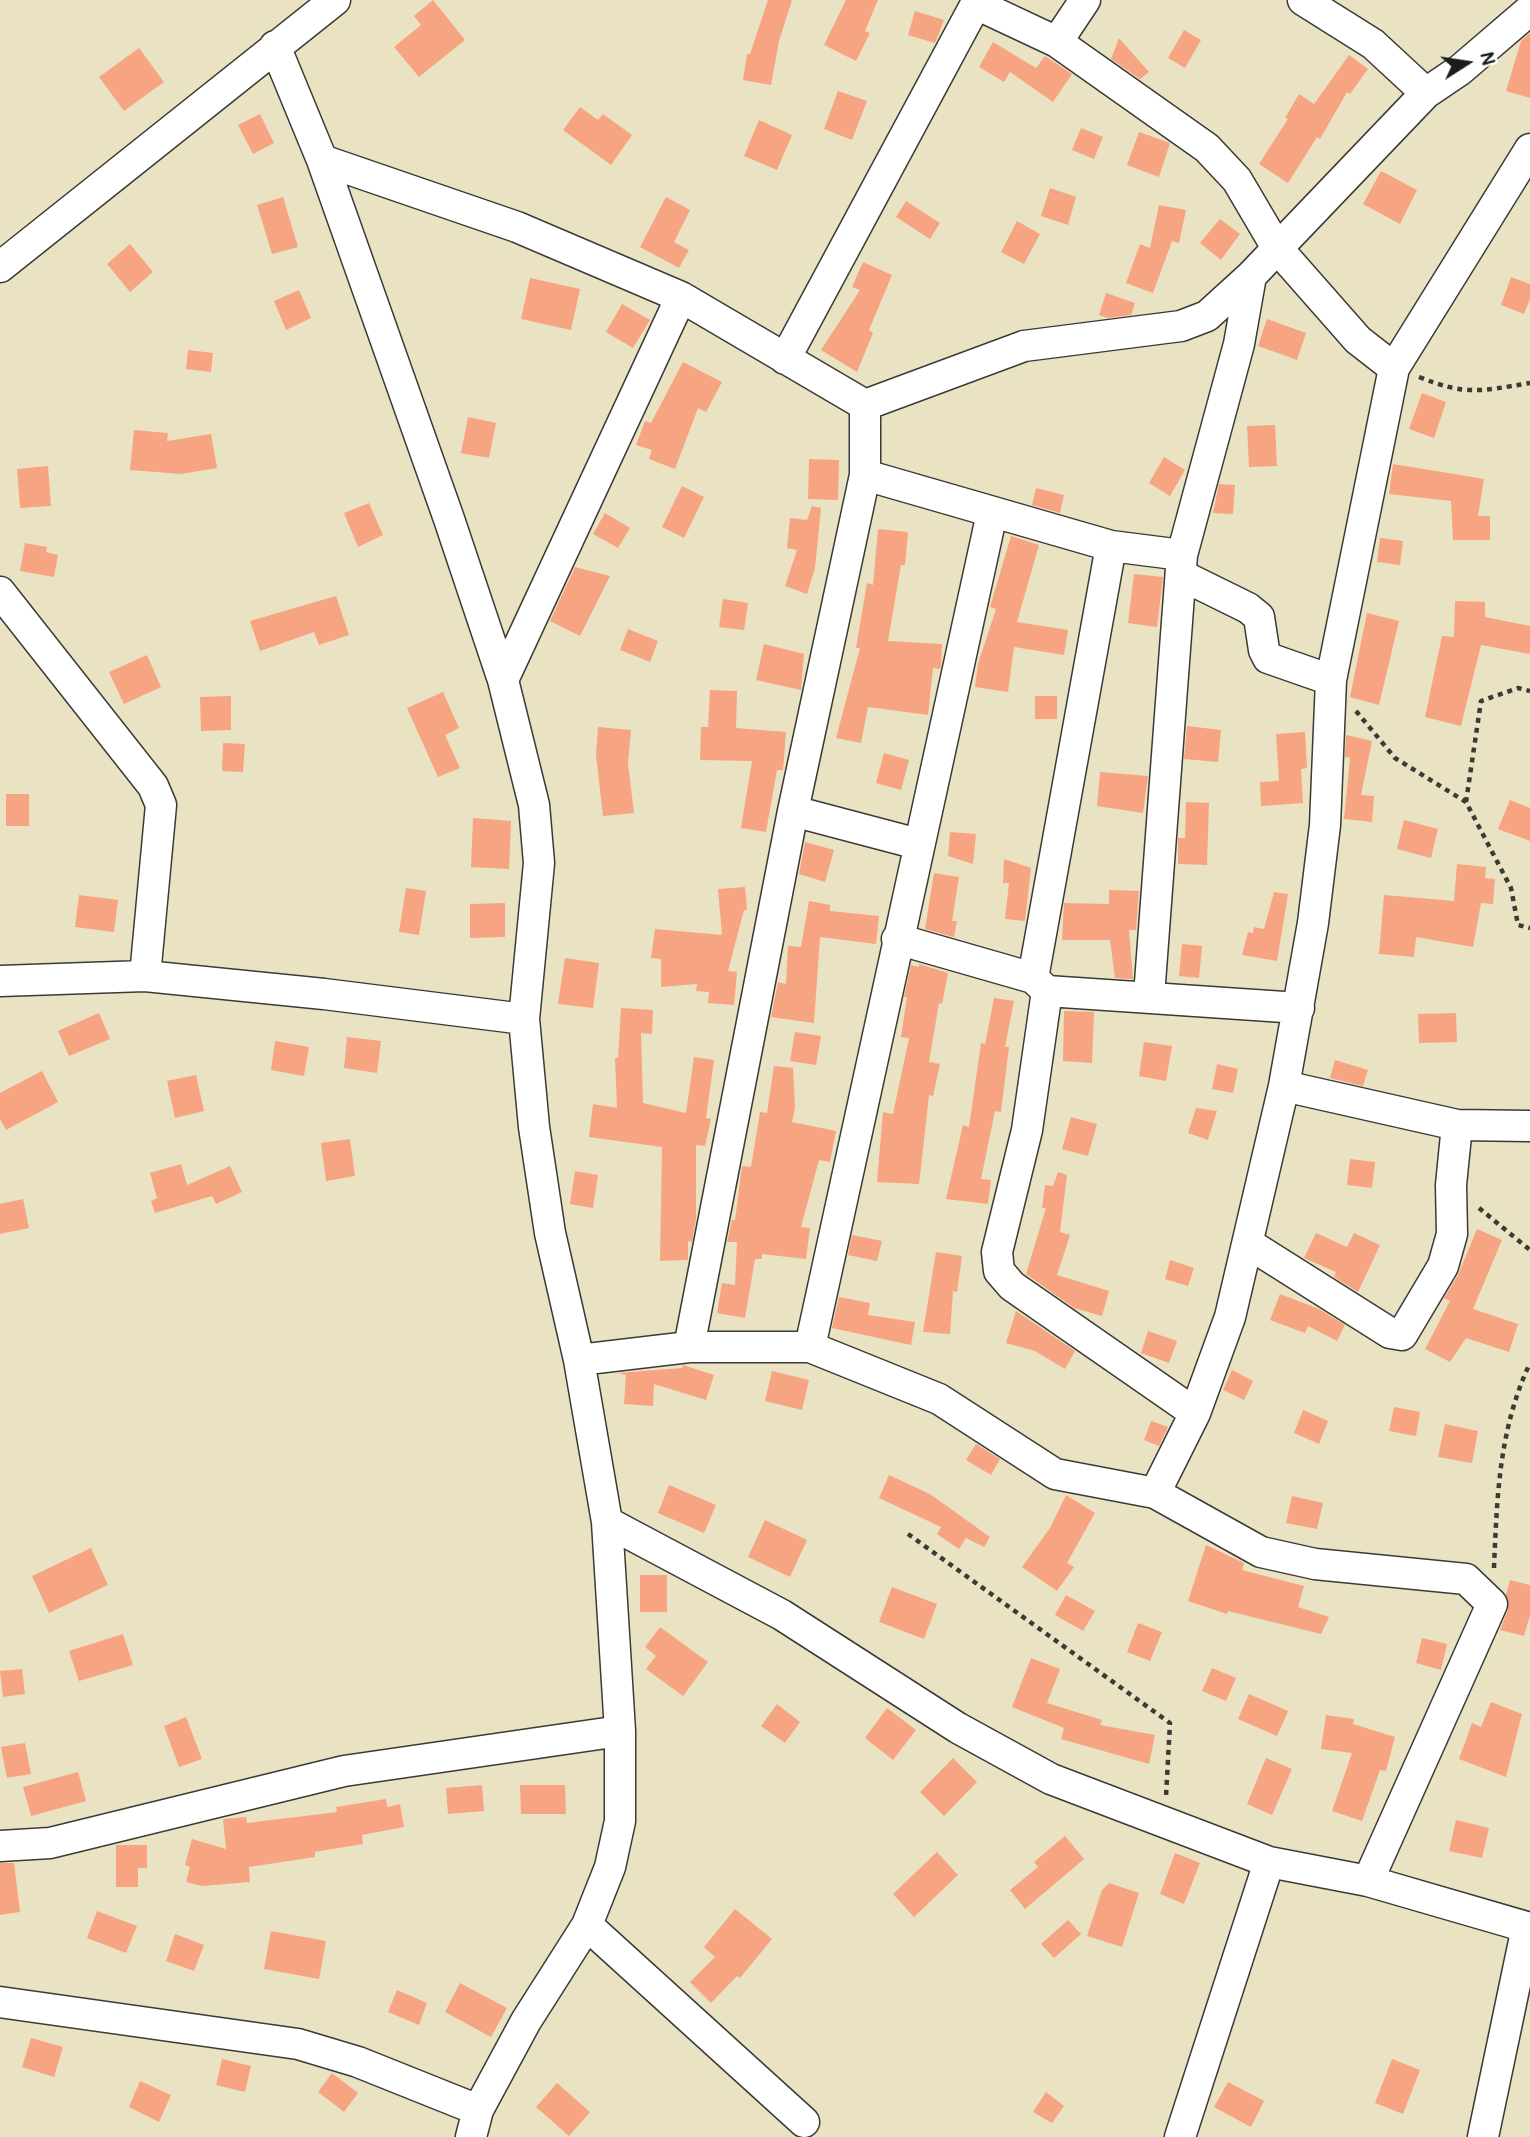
<!DOCTYPE html>
<html>
<head>
<meta charset="utf-8">
<style>
  body { margin:0 }
  #map { position:relative; width:1530px; height:2137px; overflow:hidden; background:#e9e3c3; font-family:Pangolin,sans-serif }
  canvas { display:block }
  .north { position:absolute; left:1432px; top:28px; width:70px; height:70px; -webkit-text-stroke:5px #fff; paint-order:stroke; rotate:78deg; font-size:19px; font-weight:700; line-height:28px; text-align:center; color:#1c1c1c }
  .north::after { content:''; display:block; margin:auto; width:24px; height:32px; background:#1c1c1c; clip-path:polygon(50% 0,100% 100%,50% 72%,0 100%) }
</style>
</head>
<body>
<div id="map">
<canvas width="1530" height="2137"></canvas>
<div class="north">N</div>
</div>
<script>
const c = document.querySelector('canvas').getContext('2d');
c.lineJoin = 'round';
function paint(path, color) {
  c.fillStyle = color;
  c.fill(path, 'evenodd');
}
function strokePath(path, color, width, dash) {
  c.strokeStyle = color;
  c.lineWidth = width;
  c.lineCap = dash ? 'butt' : 'round';
  c.setLineDash(dash || []);
  c.stroke(path);
}
paint(new Path2D(`
  M 433,0 L 465,40 L 419,77 L 394,47 L 421,25 L 414,16 Z
  M 768,0 L 792,0 L 779,41 L 771,85 L 743,80 L 747,54 L 750,54 Z
  M 846,0 L 878,0 L 865,31 L 870,33 L 856,61 L 824,45 Z
  M 915,11 L 944,20 L 935,43 L 908,35 Z
  M 1184,30 L 1201,40 L 1185,68 L 1168,58 Z
  M 1530,33 L 1530,98 L 1506,91 L 1521,41 Z
  M 1119,38 L 1149,72 L 1140,79 L 1111,59 Z
  M 993,42 L 1036,68 L 1045,56 L 1072,74 L 1053,102 L 1010,72 L 1004,82 L 979,67 Z
  M 139,48 L 164,82 L 124,111 L 99,77 Z
  M 1349,55 L 1368,69 L 1350,94 L 1347,92 L 1320,139 L 1317,137 L 1288,183 L 1259,164 L 1288,119 L 1285,118 L 1299,94 L 1314,104 Z
  M 838,91 L 867,101 L 852,140 L 824,129 Z
  M 580,107 L 598,120 L 603,114 L 632,135 L 611,165 L 563,130 Z
  M 260,114 L 274,143 L 253,154 L 238,125 Z
  M 759,120 L 792,135 L 777,170 L 744,156 Z
  M 1081,128 L 1103,137 L 1094,159 L 1072,150 Z
  M 1139,132 L 1170,143 L 1159,177 L 1127,165 Z
  M 1381,171 L 1417,190 L 1400,224 L 1363,204 Z
  M 1050,188 L 1076,197 L 1068,225 L 1041,216 Z
  M 283,197 L 298,247 L 272,254 L 257,205 Z
  M 666,197 L 690,210 L 674,242 L 689,250 L 679,268 L 640,247 Z
  M 906,201 L 940,223 L 930,239 L 896,217 Z
  M 1159,205 L 1186,210 L 1179,243 L 1172,241 L 1153,293 L 1126,283 L 1140,244 L 1150,248 Z
  M 1220,219 L 1240,234 L 1221,260 L 1200,243 Z
  M 1017,221 L 1040,234 L 1024,264 L 1001,252 Z
  M 130,244 L 153,272 L 130,292 L 107,264 Z
  M 863,262 L 892,275 L 869,330 L 873,333 L 857,372 L 821,350 L 860,290 L 852,287 Z
  M 1511,277 L 1530,284 L 1530,299 L 1524,314 L 1501,305 Z
  M 530,278 L 580,289 L 571,330 L 521,319 Z
  M 299,290 L 311,318 L 286,330 L 274,301 Z
  M 1106,293 L 1135,303 L 1131,315 L 1108,318 L 1099,315 Z
  M 622,304 L 650,320 L 633,348 L 606,332 Z
  M 1267,319 L 1306,333 L 1297,360 L 1258,346 Z
  M 188,350 L 213,353 L 211,372 L 186,369 Z
  M 683,362 L 722,382 L 706,412 L 698,408 L 675,469 L 649,459 L 652,450 L 636,445 L 645,421 L 651,423 Z
  M 1422,393 L 1446,402 L 1434,438 L 1409,429 Z
  M 468,417 L 496,423 L 489,458 L 461,453 Z
  M 1275,425 L 1277,466 L 1249,467 L 1247,426 Z
  M 134,430 L 168,433 L 167,441 L 211,434 L 217,468 L 181,474 L 130,470 Z
  M 1164,457 L 1185,470 L 1170,496 L 1149,483 Z
  M 809,459 L 839,460 L 838,500 L 808,499 Z
  M 1393,464 L 1484,479 L 1478,516 L 1490,516 L 1490,540 L 1453,540 L 1451,501 L 1389,494 Z
  M 48,466 L 51,506 L 20,508 L 17,469 Z
  M 1219,484 L 1235,485 L 1233,514 L 1213,513 Z
  M 682,486 L 704,497 L 684,538 L 662,527 Z
  M 1036,488 L 1064,495 L 1060,513 L 1032,505 Z
  M 369,503 L 383,535 L 358,547 L 344,513 Z
  M 812,506 L 821,508 L 815,568 L 807,594 L 785,586 L 797,550 L 787,548 L 790,518 L 807,520 Z
  M 605,513 L 630,528 L 618,548 L 593,534 Z
  M 878,529 L 908,532 L 905,565 L 901,565 L 888,641 L 942,644 L 941,665 L 940,669 L 933,668 L 928,715 L 868,707 L 861,743 L 836,738 L 860,648 L 856,648 L 867,583 L 873,585 Z
  M 1011,536 L 1039,545 L 1017,622 L 1068,630 L 1064,655 L 1014,647 L 1008,692 L 975,687 L 978,664 L 996,609 L 990,607 Z
  M 1380,538 L 1403,541 L 1400,565 L 1377,562 Z
  M 25,543 L 47,547 L 46,552 L 58,555 L 54,577 L 20,571 Z
  M 575,567 L 610,576 L 580,636 L 550,621 Z
  M 1134,574 L 1163,577 L 1157,627 L 1128,623 Z
  M 336,596 L 349,635 L 319,645 L 314,632 L 260,651 L 250,621 Z
  M 723,599 L 748,603 L 744,630 L 719,627 Z
  M 1455,601 L 1485,602 L 1485,617 L 1530,626 L 1530,654 L 1481,645 L 1461,726 L 1425,717 L 1442,636 L 1454,637 Z
  M 1367,613 L 1399,621 L 1379,705 L 1350,697 Z
  M 628,629 L 658,641 L 650,662 L 620,650 Z
  M 764,644 L 804,654 L 801,690 L 756,680 Z
  M 147,655 L 161,687 L 124,704 L 109,672 Z
  M 710,690 L 737,691 L 736,728 L 786,732 L 783,770 L 777,770 L 766,832 L 741,828 L 752,761 L 700,760 L 701,727 L 708,727 Z
  M 443,692 L 459,728 L 445,735 L 460,768 L 438,777 L 407,708 Z
  M 231,696 L 231,730 L 201,731 L 200,697 Z
  M 1035,696 L 1057,696 L 1057,719 L 1035,719 Z
  M 1187,726 L 1221,730 L 1218,762 L 1184,759 Z
  M 598,727 L 631,730 L 628,763 L 634,813 L 603,816 L 596,755 Z
  M 1305,732 L 1307,768 L 1301,769 L 1303,803 L 1261,806 L 1260,782 L 1279,781 L 1276,734 Z
  M 1346,735 L 1372,741 L 1361,795 L 1374,796 L 1372,822 L 1344,819 L 1350,758 L 1345,757 Z
  M 223,743 L 245,744 L 243,772 L 222,771 Z
  M 884,753 L 909,760 L 901,790 L 876,783 Z
  M 1100,772 L 1148,776 L 1143,813 L 1097,806 Z
  M 6,794 L 29,794 L 29,826 L 6,826 Z
  M 1510,800 L 1530,808 L 1530,841 L 1498,829 Z
  M 1186,802 L 1209,803 L 1207,865 L 1178,864 L 1178,838 L 1185,838 Z
  M 473,818 L 511,821 L 509,869 L 471,867 Z
  M 1404,820 L 1438,829 L 1431,858 L 1397,849 Z
  M 950,832 L 976,834 L 973,864 L 948,856 Z
  M 805,842 L 834,850 L 825,882 L 799,874 Z
  M 1004,859 L 1031,868 L 1025,921 L 1005,919 L 1009,883 L 1003,883 Z
  M 1457,864 L 1486,867 L 1485,878 L 1495,879 L 1493,904 L 1481,903 L 1473,947 L 1416,937 L 1414,957 L 1379,954 L 1384,895 L 1454,901 Z
  M 934,873 L 959,877 L 952,921 L 957,921 L 954,937 L 925,929 Z
  M 745,887 L 747,910 L 744,910 L 728,971 L 737,972 L 734,1005 L 708,1003 L 709,992 L 696,991 L 697,984 L 661,987 L 661,959 L 651,958 L 655,929 L 722,935 L 718,889 Z
  M 406,888 L 426,891 L 419,935 L 399,932 Z
  M 1109,890 L 1139,891 L 1136,930 L 1129,930 L 1133,979 L 1115,978 L 1110,940 L 1062,940 L 1064,903 L 1109,904 Z
  M 1274,892 L 1288,894 L 1277,961 L 1242,955 L 1248,932 L 1253,933 L 1254,927 L 1264,929 Z
  M 79,895 L 118,900 L 114,932 L 75,927 Z
  M 809,901 L 830,905 L 830,911 L 879,916 L 876,944 L 820,937 L 814,1023 L 771,1017 L 778,982 L 786,984 L 788,946 L 801,947 Z
  M 505,903 L 505,937 L 470,938 L 470,904 Z
  M 1182,944 L 1202,946 L 1199,978 L 1179,976 Z
  M 565,958 L 599,963 L 593,1008 L 558,1004 Z
  M 919,964 L 948,973 L 942,1004 L 939,1003 L 929,1062 L 940,1064 L 933,1096 L 929,1095 L 919,1184 L 877,1182 L 883,1112 L 893,1114 L 909,1038 L 901,1037 L 907,997 L 904,997 L 911,965 L 919,967 Z
  M 994,998 L 1014,1001 L 1005,1047 L 1009,1047 L 1001,1112 L 995,1111 L 981,1179 L 991,1180 L 988,1204 L 946,1199 L 963,1125 L 969,1127 L 981,1043 L 985,1044 Z
  M 621,1008 L 653,1010 L 652,1034 L 641,1033 L 643,1103 L 686,1113 L 694,1057 L 714,1060 L 706,1118 L 711,1119 L 705,1146 L 696,1145 L 696,1219 L 692,1242 L 688,1241 L 688,1260 L 660,1261 L 662,1147 L 589,1137 L 593,1104 L 617,1108 L 615,1058 L 618,1058 Z
  M 1064,1011 L 1094,1012 L 1092,1063 L 1063,1061 Z
  M 99,1013 L 110,1039 L 69,1056 L 58,1031 Z
  M 1456,1013 L 1457,1042 L 1419,1043 L 1418,1014 Z
  M 795,1032 L 821,1036 L 816,1065 L 790,1061 Z
  M 347,1037 L 381,1041 L 377,1073 L 344,1068 Z
  M 275,1041 L 309,1047 L 304,1076 L 271,1070 Z
  M 1144,1042 L 1172,1046 L 1166,1081 L 1139,1076 Z
  M 1335,1060 L 1368,1070 L 1363,1086 L 1330,1078 Z
  M 1217,1064 L 1238,1069 L 1233,1093 L 1212,1089 Z
  M 774,1066 L 793,1068 L 795,1108 L 792,1122 L 836,1131 L 830,1162 L 819,1160 L 801,1227 L 810,1228 L 806,1259 L 762,1254 L 762,1259 L 755,1259 L 745,1318 L 717,1313 L 722,1283 L 735,1285 L 737,1242 L 727,1242 L 732,1220 L 735,1220 L 742,1166 L 751,1167 L 760,1112 L 767,1113 Z
  M 42,1071 L 58,1102 L 6,1130 L 0,1119 L 0,1093 Z
  M 196,1075 L 204,1111 L 175,1118 L 167,1081 Z
  M 1196,1108 L 1217,1111 L 1208,1140 L 1188,1133 Z
  M 1071,1117 L 1097,1124 L 1088,1156 L 1062,1149 Z
  M 350,1139 L 355,1176 L 326,1181 L 321,1143 Z
  M 1350,1159 L 1375,1162 L 1372,1188 L 1347,1185 Z
  M 181,1164 L 187,1185 L 230,1166 L 242,1192 L 216,1204 L 212,1196 L 155,1213 L 151,1201 L 157,1198 L 150,1173 Z
  M 575,1171 L 598,1175 L 593,1208 L 570,1204 Z
  M 1058,1172 L 1067,1175 L 1060,1232 L 1070,1235 L 1057,1275 L 1109,1291 L 1102,1316 L 1074,1308 L 1026,1274 L 1046,1208 L 1042,1208 L 1045,1185 L 1053,1186 Z
  M 23,1199 L 29,1228 L 0,1234 L 0,1204 Z
  M 1477,1229 L 1502,1240 L 1473,1309 L 1518,1324 L 1509,1352 L 1466,1338 L 1450,1362 L 1425,1349 L 1450,1301 L 1444,1298 L 1458,1275 Z
  M 1316,1233 L 1347,1247 L 1354,1233 L 1380,1245 L 1358,1292 L 1334,1277 L 1336,1272 L 1304,1258 Z
  M 852,1235 L 882,1241 L 877,1261 L 848,1255 Z
  M 936,1252 L 962,1256 L 957,1292 L 953,1291 L 950,1334 L 923,1332 Z
  M 1170,1260 L 1194,1268 L 1188,1286 L 1165,1279 Z
  M 1280,1294 L 1319,1309 L 1345,1325 L 1337,1341 L 1308,1326 L 1305,1333 L 1270,1320 Z
  M 839,1297 L 870,1303 L 868,1315 L 915,1322 L 911,1345 L 832,1328 Z
  M 1016,1311 L 1075,1351 L 1065,1369 L 1035,1351 L 1006,1343 Z
  M 1148,1331 L 1177,1341 L 1169,1363 L 1141,1353 Z
  M 683,1365 L 714,1375 L 706,1400 L 654,1384 L 653,1406 L 624,1404 L 626,1375 L 618,1373 L 682,1368 Z
  M 1232,1370 L 1253,1381 L 1244,1400 L 1223,1390 Z
  M 772,1371 L 809,1380 L 802,1410 L 765,1401 Z
  M 1394,1407 L 1420,1412 L 1416,1436 L 1389,1431 Z
  M 1303,1410 L 1328,1421 L 1319,1444 L 1294,1433 Z
  M 1151,1421 L 1168,1427 L 1159,1446 L 1144,1440 Z
  M 1445,1424 L 1478,1431 L 1472,1463 L 1438,1457 Z
  M 976,1444 L 1000,1459 L 991,1475 L 966,1460 Z
  M 889,1475 L 930,1494 L 990,1537 L 984,1547 L 966,1538 L 959,1549 L 937,1534 L 941,1527 L 879,1498 Z
  M 669,1485 L 716,1505 L 704,1533 L 658,1513 Z
  M 1066,1495 L 1095,1513 L 1067,1563 L 1074,1567 L 1057,1591 L 1022,1567 L 1050,1528 Z
  M 1292,1496 L 1323,1503 L 1317,1529 L 1286,1523 Z
  M 765,1520 L 807,1540 L 790,1577 L 748,1557 Z
  M 1206,1545 L 1244,1563 L 1242,1570 L 1304,1586 L 1298,1607 L 1329,1617 L 1321,1634 L 1228,1611 L 1227,1614 L 1188,1601 Z
  M 91,1548 L 108,1585 L 49,1613 L 32,1576 Z
  M 640,1575 L 667,1575 L 667,1612 L 640,1612 Z
  M 1510,1580 L 1530,1585 L 1530,1615 L 1524,1636 L 1500,1630 L 1508,1610 L 1506,1594 Z
  M 892,1587 L 937,1604 L 924,1639 L 879,1622 Z
  M 1066,1595 L 1095,1611 L 1083,1631 L 1055,1615 Z
  M 1138,1623 L 1162,1632 L 1150,1661 L 1127,1652 Z
  M 660,1627 L 708,1662 L 683,1696 L 646,1669 L 656,1656 L 645,1647 Z
  M 123,1634 L 133,1665 L 79,1681 L 69,1651 Z
  M 1422,1638 L 1447,1644 L 1441,1670 L 1416,1663 Z
  M 1031,1658 L 1060,1669 L 1047,1703 L 1102,1720 L 1100,1725 L 1155,1735 L 1149,1764 L 1061,1739 L 1064,1728 L 1012,1707 Z
  M 1212,1668 L 1236,1678 L 1226,1701 L 1202,1691 Z
  M 22,1669 L 25,1694 L 3,1697 L 0,1671 Z
  M 1249,1694 L 1288,1711 L 1277,1736 L 1238,1719 Z
  M 1491,1702 L 1522,1714 L 1506,1777 L 1459,1759 L 1472,1723 L 1481,1727 Z
  M 777,1704 L 800,1722 L 785,1743 L 761,1726 Z
  M 887,1708 L 916,1730 L 893,1760 L 865,1738 Z
  M 1326,1715 L 1354,1719 L 1353,1724 L 1395,1737 L 1386,1771 L 1380,1770 L 1362,1821 L 1332,1811 L 1352,1753 L 1321,1749 Z
  M 186,1717 L 202,1759 L 179,1767 L 164,1726 Z
  M 25,1743 L 31,1774 L 7,1778 L 1,1747 Z
  M 953,1758 L 977,1782 L 944,1816 L 920,1792 Z
  M 1266,1758 L 1292,1769 L 1272,1815 L 1247,1804 Z
  M 78,1772 L 86,1801 L 31,1816 L 23,1787 Z
  M 482,1785 L 484,1811 L 448,1814 L 446,1788 Z
  M 520,1785 L 565,1785 L 566,1814 L 521,1814 Z
  M 386,1799 L 387,1807 L 400,1804 L 404,1827 L 362,1835 L 363,1844 L 315,1852 L 315,1857 L 249,1867 L 250,1882 L 202,1886 L 186,1882 L 190,1867 L 185,1865 L 192,1839 L 226,1849 L 223,1819 L 246,1817 L 247,1823 L 337,1812 L 336,1807 Z
  M 1456,1820 L 1489,1828 L 1482,1858 L 1449,1851 Z
  M 1065,1836 L 1084,1859 L 1025,1909 L 1010,1890 L 1038,1867 L 1034,1862 Z
  M 116,1845 L 147,1845 L 147,1868 L 138,1868 L 138,1887 L 116,1887 Z
  M 937,1852 L 958,1875 L 914,1917 L 893,1894 Z
  M 1175,1853 L 1200,1863 L 1184,1904 L 1160,1894 Z
  M 0,1863 L 14,1863 L 20,1912 L 0,1915 Z
  M 1109,1883 L 1139,1893 L 1122,1947 L 1087,1936 L 1102,1890 Z
  M 735,1909 L 772,1939 L 740,1978 L 737,1976 L 711,2003 L 690,1982 L 715,1957 L 704,1947 Z
  M 97,1911 L 137,1926 L 126,1953 L 87,1938 Z
  M 1068,1920 L 1081,1934 L 1054,1958 L 1041,1944 Z
  M 271,1931 L 326,1941 L 319,1979 L 264,1969 Z
  M 175,1934 L 204,1945 L 194,1971 L 166,1961 Z
  M 460,1983 L 507,2008 L 491,2037 L 445,2012 Z
  M 397,1990 L 427,2003 L 419,2025 L 388,2012 Z
  M 31,2038 L 63,2047 L 54,2077 L 22,2067 Z
  M 222,2059 L 251,2066 L 245,2092 L 216,2085 Z
  M 1392,2059 L 1420,2070 L 1403,2114 L 1375,2103 Z
  M 332,2073 L 358,2093 L 344,2112 L 318,2092 Z
  M 140,2081 L 171,2095 L 159,2122 L 129,2107 Z
  M 1228,2082 L 1264,2101 L 1251,2127 L 1214,2107 Z
  M 557,2083 L 590,2112 L 569,2136 L 536,2107 Z
  M 1046,2092 L 1064,2106 L 1052,2123 L 1033,2112 Z`), '#f7a482');
const minor = new Path2D(`
  M 1303,0 L 1373,44 L 1426,93
  M 976,4 L 1057,42 L 1207,148 L 1237,180 L 1277,248 L 1358,340 L 1394,368
  M 1057,42 L 1085,0
  M 275,46 L 322,160 L 449,519 L 503,680 L 534,805 L 539,863 L 524,1019 L 534,1127 L 550,1233 L 579,1360 L 607,1522 L 620,1731 L 620,1821 L 610,1867 L 587,1925 L 526,2021 L 478,2110 L 471,2137
  M 322,160 L 517,227 L 681,297 L 865,405
  M 0,267 L 335,0
  M 785,359 L 978,0
  M 865,405 L 1024,346 L 1181,326 L 1207,316 L 1251,276 L 1426,93 L 1460,70 L 1530,10
  M 865,475 L 1111,546 L 1033,978
  M 1111,546 L 1182,555
  M 1181,575 L 1248,608 L 1259,617 L 1264,650 L 1268,658 L 1331,680
  M 0,592 L 153,786 L 161,805 L 145,976
  M 503,680 L 681,297
  M 793,811 L 918,844
  M 897,939 L 1033,978 L 1047,991 L 1299,1008
  M 0,981 L 145,976 L 324,994 L 524,1019
  M 1047,991 L 1027,1130 L 997,1252 L 999,1271 L 1012,1286 L 1195,1413
  M 1149,996 L 1182,555 L 1239,344 L 1251,276
  M 1284,1086 L 1457,1125 L 1530,1126
  M 1249,1244 L 1390,1333 L 1402,1335 L 1443,1266 L 1452,1234 L 1451,1185 L 1457,1125
  M 689,1347 L 793,811 L 865,475 L 865,405
  M 810,1347 L 992,513
  M 579,1360 L 689,1347 L 810,1347 L 939,1399 L 1055,1474 L 1155,1493 L 1261,1552 L 1315,1564 L 1466,1579 L 1492,1604 L 1368,1881
  M 1155,1493 L 1195,1413 L 1230,1317 L 1284,1086 L 1313,923 L 1325,825 L 1331,680 L 1394,368 L 1530,149
  M 607,1522 L 782,1615 L 958,1728 L 1051,1779 L 1269,1862 L 1368,1881 L 1530,1928
  M 0,1846 L 50,1843 L 344,1771 L 620,1731
  M 587,1925 L 804,2122
  M 0,2002 L 298,2044 L 358,2062 L 478,2110
  M 1180,2137 L 1269,1862
  M 1483,2137 L 1527,1927`);
strokePath(minor, '#3b3a35', 33);
strokePath(new Path2D(`
  M 1419,377 C 1466,396 1481,391 1530,383
  M 1356,711 L 1395,758 L 1466,802 L 1511,888 L 1518,925 L 1530,928
  M 1466,802 L 1481,701 L 1518,688 L 1530,691
  M 1479,1208 L 1530,1250
  M 908,1534 L 1170,1723 L 1166,1796
  M 1494,1568 C 1497,1496 1499,1429 1530,1363`), '#3b3a35', 4.5, [5, 5]);
strokePath(minor, '#fff', 30);
</script>
</body>
</html>
